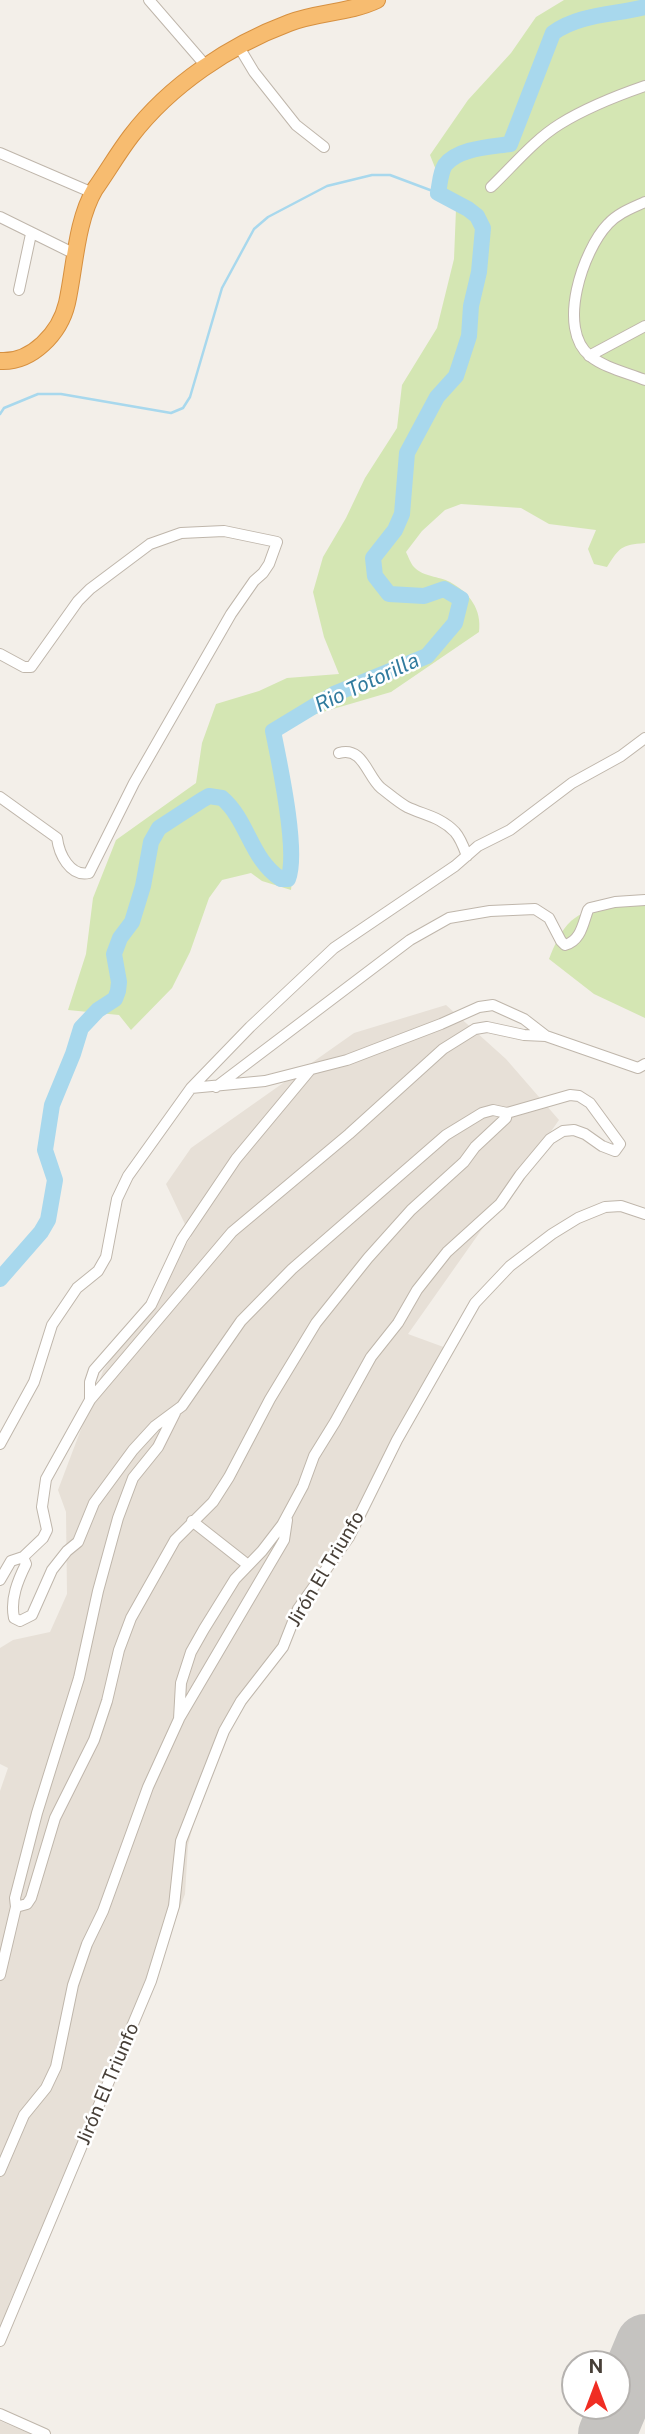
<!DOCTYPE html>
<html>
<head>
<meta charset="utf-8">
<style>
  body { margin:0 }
  #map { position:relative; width:645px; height:2434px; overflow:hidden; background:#f3efe9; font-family:"Public Sans",sans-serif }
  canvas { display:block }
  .north { position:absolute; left:561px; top:2350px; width:70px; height:70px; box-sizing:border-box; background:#fff; border:2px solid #b5b2af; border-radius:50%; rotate:0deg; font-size:19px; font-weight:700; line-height:28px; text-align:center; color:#473f37 }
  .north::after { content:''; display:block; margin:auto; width:24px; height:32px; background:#f02d23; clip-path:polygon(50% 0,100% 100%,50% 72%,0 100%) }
</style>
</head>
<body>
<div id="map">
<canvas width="645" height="2434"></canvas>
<div class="north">N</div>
</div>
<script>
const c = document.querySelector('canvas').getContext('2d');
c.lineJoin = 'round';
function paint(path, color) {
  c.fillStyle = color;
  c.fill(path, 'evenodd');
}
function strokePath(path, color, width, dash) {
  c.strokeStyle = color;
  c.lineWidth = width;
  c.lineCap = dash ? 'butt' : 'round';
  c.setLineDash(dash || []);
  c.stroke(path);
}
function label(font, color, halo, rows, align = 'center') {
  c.font = font + ' "Public Sans",sans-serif';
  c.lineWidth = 5;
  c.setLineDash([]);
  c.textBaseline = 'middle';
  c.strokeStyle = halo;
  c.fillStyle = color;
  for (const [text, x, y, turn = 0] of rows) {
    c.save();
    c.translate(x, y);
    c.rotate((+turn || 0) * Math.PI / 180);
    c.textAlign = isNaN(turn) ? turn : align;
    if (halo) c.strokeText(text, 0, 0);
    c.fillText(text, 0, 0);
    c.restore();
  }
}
paint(new Path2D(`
  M 446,1005 L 506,1059 L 559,1120 L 408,1334 L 449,1349 L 373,1497 L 284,1639 L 249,1687 L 201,1794 L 188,1845 L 185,1894 L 142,2012 L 80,2157 L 10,2301 L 0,2332 L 0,1791 L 8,1768 L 0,1764 L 0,1648 L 13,1640 L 50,1632 L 67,1594 L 66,1512 L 58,1490 L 103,1371 L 191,1237 L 166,1184 L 191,1148 L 354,1033 Z
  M 0,2421 L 31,2434 L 0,2434 Z`), '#e7e0d7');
paint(new Path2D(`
  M 564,0 L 645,0 L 645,543 C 621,545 620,547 607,567 L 594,564 L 588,549 L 596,530 L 549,524 L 521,508 L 461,504 L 445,510 L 422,531 L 406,552 C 408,556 411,564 414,567 C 423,577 439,576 450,582 C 470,593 482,610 479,632 L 391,692 L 292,721 L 276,733 C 271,769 290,782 293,813 C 296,838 294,864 291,890 L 262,881 L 251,873 L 222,880 L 209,898 L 190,952 L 172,988 L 131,1030 L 119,1015 L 68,1010 L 86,954 L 93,898 L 116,840 L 196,783 L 202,743 L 216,704 L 259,691 L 287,678 L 339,674 L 324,637 L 313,592 L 323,557 L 346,518 L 365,478 L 397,428 L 402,385 L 437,328 L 454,259 L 456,209 L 446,195 L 430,155 L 468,100 L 511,53 L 536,17 Z
  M 645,895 L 645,1018 L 594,994 L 549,959 C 554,946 561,930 571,921 C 590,905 622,902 645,895 Z`), '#d4e6b3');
strokePath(new Path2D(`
  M 0,414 L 4,408 L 38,394 L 61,394 L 171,413 L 183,408 L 190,397 L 222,288 L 254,229 L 268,217 L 327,186 L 372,175 L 390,175 L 438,193`), '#a8d8ed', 2.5);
strokePath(new Path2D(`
  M 0,1279 L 41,1232 L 48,1220 L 55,1180 L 45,1150 L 52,1105 L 73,1054 L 81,1028 L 98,1010 L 115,999 L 118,991 L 119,982 L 114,954 L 120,938 L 132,922 L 143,886 L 151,842 L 159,828 L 202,800 L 209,796 L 222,798 C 248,820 251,860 281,879 L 288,879 C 299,852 279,761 273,731 L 334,694 L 427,656 L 455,623 L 461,599 L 444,589 L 424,596 L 389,594 L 375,576 L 373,558 L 395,530 L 402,514 L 407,453 L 437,397 L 456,376 L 469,336 L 471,306 L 479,272 L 483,228 L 477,216 L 468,209 L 438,193 C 440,184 440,173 445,165 C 458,148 490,147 510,144 L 553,33 C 579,14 614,15 645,7`), '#a8d8ed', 16);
strokePath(new Path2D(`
  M 607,2434 L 645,2343`), '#c5c3c0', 58);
const minor = new Path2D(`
  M 149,0 L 207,67
  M 239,47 L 254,72 L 296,125 L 324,147
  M 0,153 L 93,193
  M 491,187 C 513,166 534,140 560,124 C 586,108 616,96 645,86
  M 645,202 C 632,208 618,213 608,224 C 583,250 556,329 590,356 C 605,368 628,373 645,380
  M 0,217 L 75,254
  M 19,290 L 31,234
  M 589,356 L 645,326
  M 0,654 L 24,667 L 31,667 L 78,601 L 90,589 L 150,544 L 181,533 L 224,531 L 277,542 L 269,564 L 263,573 L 254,581 L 231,614 L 134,783 L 89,873 C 70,877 59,854 57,838 L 0,797
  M 339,753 C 363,746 367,776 381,788 C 389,794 398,802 407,807 C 424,815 441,817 455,832 C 461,839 464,848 467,856
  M 216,1087 L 410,940 L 449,918 L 490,911 L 535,909 L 549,918 L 561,941 L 565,945 C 581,941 583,923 588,910 L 590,908 L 615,902 L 645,900
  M 191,1088 L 265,1081 L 347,1060 L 441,1024 L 479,1007 L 493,1005 L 524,1019 L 546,1036 L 638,1068 L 645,1064
  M 90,1400 L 90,1382 L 94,1370 L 151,1305 L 182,1239 L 236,1159 L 310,1070
  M 175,1413 L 158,1447 L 133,1478 L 118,1518 L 98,1591 L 79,1678 L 37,1813 L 15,1898 L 16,1907 L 27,1904 L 31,1898 L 55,1818 L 94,1740 L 107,1701 L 119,1650 L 131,1618 L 175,1540 L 213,1502 L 229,1477 L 270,1399 L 316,1323 L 368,1258 L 411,1210 L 464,1162 L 475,1147 L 506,1118 L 507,1113 L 493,1110 L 482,1113 L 446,1135 L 292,1269 L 241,1321 L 182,1406 L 155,1426 L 133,1450 L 94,1503 L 78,1542 L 67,1551 L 52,1570 L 32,1615 L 20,1621 L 14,1618 C 10,1599 18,1580 26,1564 L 23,1557 L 43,1538 L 47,1530 L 42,1507 L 46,1479 L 90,1400 L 232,1232 L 349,1134 L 443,1049 L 475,1029 L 487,1027 L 524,1035 L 546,1036
  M 0,1444 L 34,1382 L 52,1325 L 77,1288 L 98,1271 L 106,1257 L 117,1199 L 128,1176 L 191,1088 L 250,1027 L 334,948 L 455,866 L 478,846 L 510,830 L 572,783 L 621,756 L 645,738
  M 192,1521 L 248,1565
  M 0,1580 L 11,1561 L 23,1557
  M 180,1717 L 284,1540 L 287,1520
  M 0,1975 L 16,1907
  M 0,2171 L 24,2115 L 46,2088 L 56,2067 L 73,1985 L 87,1944 L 103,1911 L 148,1787 L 179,1719 L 181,1683 L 191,1652 L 204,1629 L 235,1579 L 262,1551 L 282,1525 L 303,1486 L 314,1456 L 335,1422 L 371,1357 L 398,1323 L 417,1290 L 447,1252 L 500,1204 L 520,1175 L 550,1139 L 563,1131 L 574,1130 L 585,1134 L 602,1146 L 615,1151 L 620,1144 L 590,1103 L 579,1096 L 570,1095 L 507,1113
  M 0,2341 L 151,1981 L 174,1906 L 181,1841 L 224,1731 L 241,1701 L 283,1647 L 298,1609 L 349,1537 L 397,1440 L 475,1303 L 510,1266 L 552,1234 L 578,1218 L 605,1207 L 621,1206 L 645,1214
  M 0,2414 L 45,2434`);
const highway = new Path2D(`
  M 0,361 C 32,363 60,333 67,303 C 75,267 76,221 95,189 C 107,172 118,153 131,136 C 170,85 230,45 289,23 C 317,12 350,13 377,0`);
strokePath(minor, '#bfb6ab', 12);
strokePath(highway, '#d69040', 18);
strokePath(minor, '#fff', 10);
strokePath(highway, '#f7bc70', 16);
label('19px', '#473f37', '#fff', [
  ["Jirón El Triunfo",326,1569,-59],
  ["Jirón El Triunfo",108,2084,-67]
]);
label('italic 21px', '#317b9e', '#fff', [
  ["Rio Totorilla",367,683,-25]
]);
</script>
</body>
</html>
